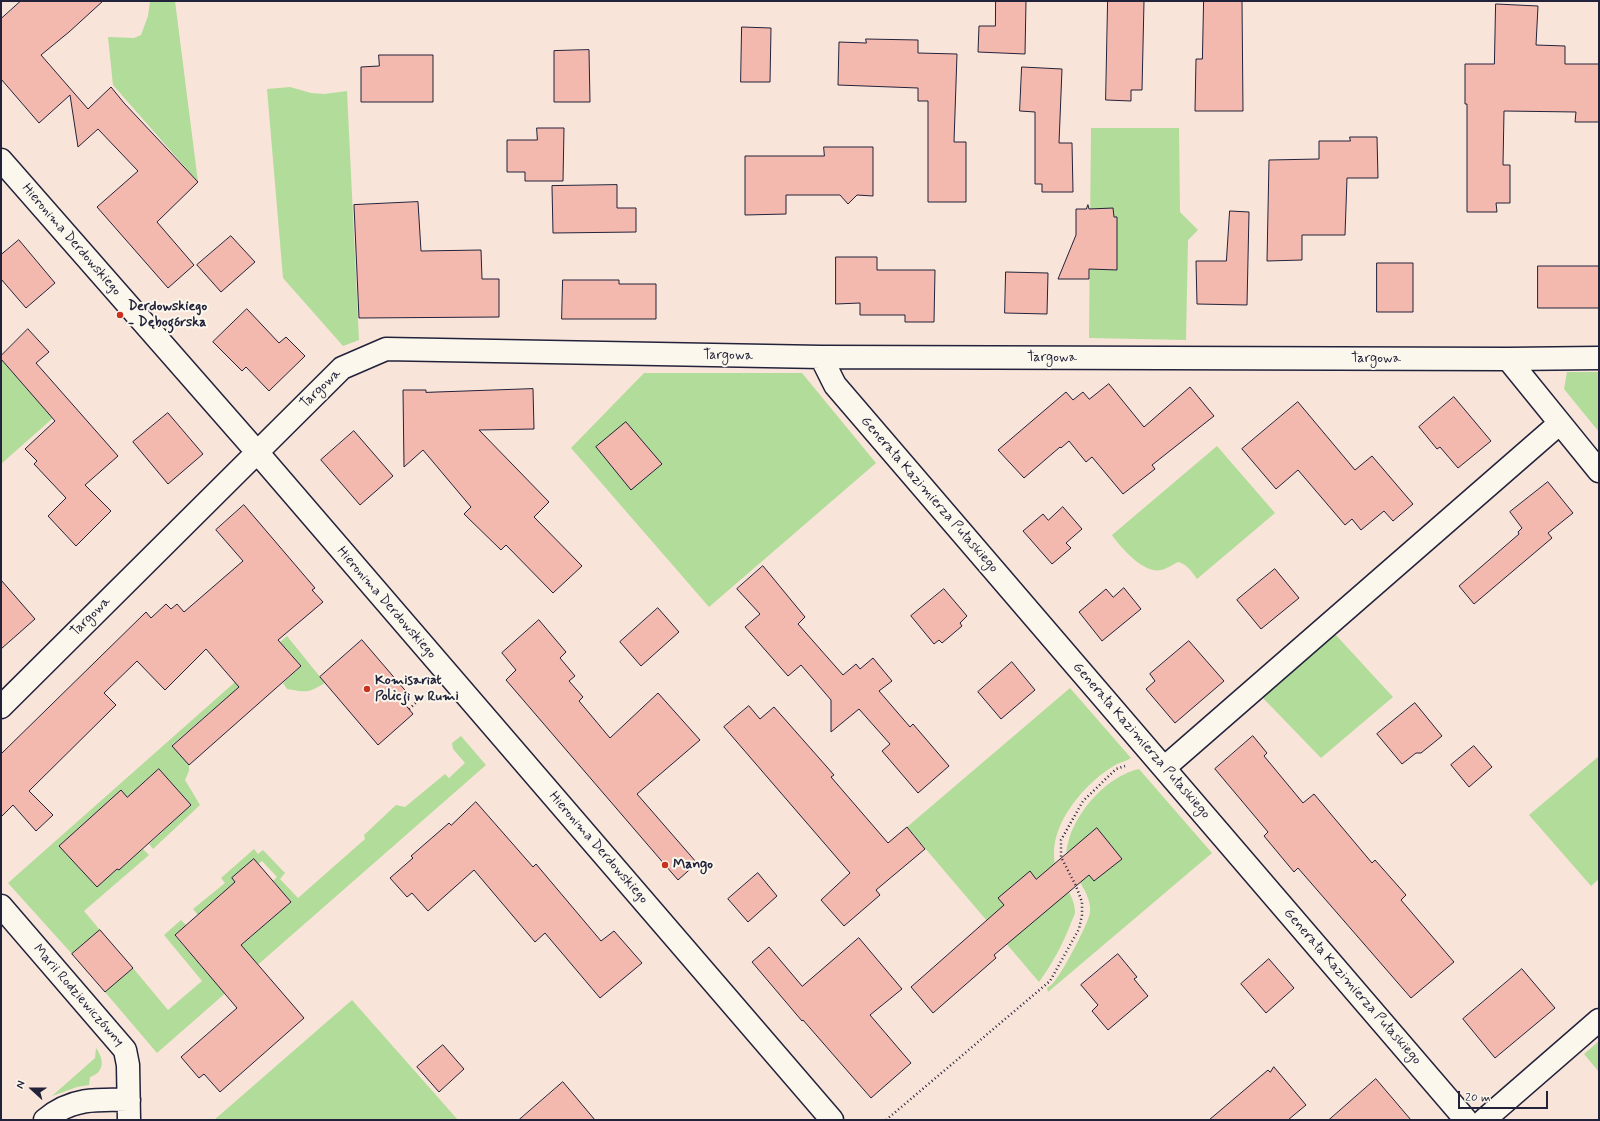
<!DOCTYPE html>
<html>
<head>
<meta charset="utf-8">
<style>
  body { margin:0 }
  #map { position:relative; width:1600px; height:1121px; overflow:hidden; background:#f9e4d9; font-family:Mynerve,sans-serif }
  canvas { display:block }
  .frame { position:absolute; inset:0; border:2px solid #22223b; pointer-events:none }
  .north { position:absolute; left:12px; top:1069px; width:40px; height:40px; -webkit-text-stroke:3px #fbf7ec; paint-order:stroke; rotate:291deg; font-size:11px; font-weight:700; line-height:16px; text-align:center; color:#22223b }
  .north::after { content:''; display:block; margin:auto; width:14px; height:18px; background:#22223b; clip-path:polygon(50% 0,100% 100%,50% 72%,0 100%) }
  .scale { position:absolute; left:1458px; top:1091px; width:90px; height:18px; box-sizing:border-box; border:2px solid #22223b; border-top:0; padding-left:5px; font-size:12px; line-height:14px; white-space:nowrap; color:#22223b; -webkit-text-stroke:3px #fbf7ec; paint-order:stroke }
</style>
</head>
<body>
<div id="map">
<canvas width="1600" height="1121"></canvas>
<div class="frame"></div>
<div class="north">N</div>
<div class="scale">20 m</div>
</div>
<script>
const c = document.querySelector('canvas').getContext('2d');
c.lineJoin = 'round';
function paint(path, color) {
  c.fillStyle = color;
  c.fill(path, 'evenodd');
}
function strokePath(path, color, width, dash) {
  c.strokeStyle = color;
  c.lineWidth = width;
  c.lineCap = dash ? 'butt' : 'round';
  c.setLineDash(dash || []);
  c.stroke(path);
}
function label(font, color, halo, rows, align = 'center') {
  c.font = font + ' Mynerve,sans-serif';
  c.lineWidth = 4;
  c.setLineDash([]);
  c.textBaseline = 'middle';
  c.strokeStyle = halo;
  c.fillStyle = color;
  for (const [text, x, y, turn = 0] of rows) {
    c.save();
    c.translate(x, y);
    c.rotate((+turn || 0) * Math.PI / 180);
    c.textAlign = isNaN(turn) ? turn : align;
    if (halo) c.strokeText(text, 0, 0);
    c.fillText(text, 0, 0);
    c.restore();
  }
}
paint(new Path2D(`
  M 150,1 L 175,1 L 198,182 L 113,85 L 108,37 L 134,38 L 141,35 L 148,16 Z
  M 290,87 L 311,93 L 324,94 L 347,91 L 359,340 L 343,346 L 283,278 L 267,89 Z
  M 1091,128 L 1179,128 L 1180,212 L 1198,230 L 1188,240 L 1186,340 L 1089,338 Z
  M 1,359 L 53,418 L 1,464 Z
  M 1567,372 L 1599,372 L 1599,432 L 1564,389 Z
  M 644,373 L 802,373 L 876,463 L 709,607 L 571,448 Z
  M 1217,446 L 1275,513 L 1197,579 C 1192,572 1187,564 1178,562 C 1173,564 1167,569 1161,570 C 1144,574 1121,548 1112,535 Z
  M 1334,633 L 1393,697 L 1321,758 L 1261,696 Z
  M 287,636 L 325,683 C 306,694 307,692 287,689 L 283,683 L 301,666 L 285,647 L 172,745 L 189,765 L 189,771 L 185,780 L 200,805 L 153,849 L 149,844 L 191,805 L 158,769 L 126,798 L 60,846 L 97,887 L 117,869 L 119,870 L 143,849 L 149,855 L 84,911 L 100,930 L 72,954 L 8,883 Z
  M 1070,688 L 1131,758 C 1127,761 1121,762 1117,764 C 1085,782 1045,828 1056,867 C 1061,883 1075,895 1075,912 C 1075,915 1072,920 1071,923 C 1063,944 1052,964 1039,982 L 907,827 Z
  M 461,736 L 486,765 L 157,1053 L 105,992 L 133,968 L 168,1010 L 202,981 L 164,935 L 181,920 L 186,925 L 175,936 L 208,974 L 291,902 L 273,881 L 277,877 L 262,861 L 258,864 L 254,859 L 232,878 L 235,882 L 198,915 L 193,909 L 225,883 L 221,878 L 254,849 L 258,854 L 263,850 L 285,873 L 280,879 L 298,898 L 365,839 L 364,835 L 396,805 L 405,807 L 445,774 L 449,778 L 465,763 L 453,749 L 452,743 Z
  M 1599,756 L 1599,879 L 1591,886 L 1529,815 Z
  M 1139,769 L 1212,853 L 1048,992 L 1047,988 C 1049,986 1052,985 1054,982 C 1062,973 1089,923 1090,912 C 1092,894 1073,875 1068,860 C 1065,853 1067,846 1069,839 C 1078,809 1108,776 1139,769 Z
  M 352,1000 L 458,1120 L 214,1120 Z
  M 1599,1041 L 1599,1072 L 1584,1054 Z
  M 96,1048 C 104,1059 105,1072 90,1077 L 89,1085 L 77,1087 L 52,1096 L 95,1058 Z`), '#b2dc9a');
const building = new Path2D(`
  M 21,1 L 103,1 L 69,32 L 41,55 L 88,109 L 111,87 L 124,103 L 198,182 L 157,222 L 194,265 L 168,288 L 97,207 L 138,171 L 98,129 L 78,147 L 70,95 L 39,123 L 1,79 L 1,19 Z
  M 996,1 L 1026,1 L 1025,54 L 978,52 L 979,26 L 995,26 Z
  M 1108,1 L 1144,1 L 1142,90 L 1131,90 L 1131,101 L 1106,100 Z
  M 1204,1 L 1242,1 L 1243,111 L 1195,111 L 1196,59 L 1202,59 Z
  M 1496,4 L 1538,6 L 1536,45 L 1565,46 L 1565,64 L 1599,64 L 1599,122 L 1575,122 L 1576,112 L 1504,111 L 1503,165 L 1510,165 L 1510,203 L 1496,203 L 1497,212 L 1467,212 L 1467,104 L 1465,104 L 1465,64 L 1494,64 Z
  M 742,27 L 771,28 L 770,82 L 741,82 Z
  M 866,39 L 918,40 L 918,53 L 957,54 L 954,142 L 966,142 L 966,202 L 928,202 L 928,101 L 918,101 L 918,88 L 838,85 L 839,42 L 866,43 Z
  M 589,50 L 590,102 L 554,102 L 554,51 Z
  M 379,55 L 433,55 L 433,102 L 361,102 L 361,67 L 379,66 Z
  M 1022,67 L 1062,69 L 1059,143 L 1072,143 L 1073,192 L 1042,192 L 1042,184 L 1035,184 L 1035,112 L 1020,111 Z
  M 537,128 L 564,128 L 563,181 L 525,181 L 525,172 L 507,172 L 507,140 L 537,140 Z
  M 1350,137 L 1377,137 L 1378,178 L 1347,178 L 1345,235 L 1302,235 L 1302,260 L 1267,261 L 1269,160 L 1319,159 L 1319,141 L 1350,141 Z
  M 824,147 L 873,147 L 873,196 L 857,195 L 848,204 L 840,195 L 786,195 L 786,214 L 745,215 L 745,156 L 824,156 Z
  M 617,185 L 617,208 L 636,208 L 636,232 L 553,233 L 552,186 Z
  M 418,202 L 421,251 L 481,250 L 482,279 L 499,279 L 499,317 L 359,318 L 354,205 Z
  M 1088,205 L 1089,209 L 1113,208 L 1114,217 L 1117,217 L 1117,270 L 1089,269 L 1089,279 L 1058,279 L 1076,235 L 1076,209 L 1086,209 Z
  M 1230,211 L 1249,212 L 1247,305 L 1197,304 L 1196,261 L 1226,261 Z
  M 231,236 L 255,262 L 221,292 L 197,265 Z
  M 19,240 L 55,283 L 26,308 L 1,279 L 1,255 Z
  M 836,257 L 877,257 L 877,270 L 935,270 L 934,322 L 905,322 L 905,315 L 860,315 L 860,303 L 836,304 Z
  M 1377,263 L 1413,263 L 1413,312 L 1377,312 Z
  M 1538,266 L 1599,266 L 1599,308 L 1538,308 Z
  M 1006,272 L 1048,273 L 1047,314 L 1005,313 Z
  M 563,280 L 619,280 L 619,284 L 656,284 L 656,319 L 562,319 Z
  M 247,309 L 279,343 L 286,337 L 305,356 L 269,391 L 246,367 L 242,371 L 213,342 Z
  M 28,329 L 49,352 L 36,363 L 118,456 L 85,485 L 111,511 L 76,546 L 48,516 L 66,498 L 34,464 L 37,461 L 25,449 L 55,421 L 1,359 L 1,356 Z
  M 1109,384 L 1144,427 L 1190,387 L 1214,416 L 1152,465 L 1155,469 L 1123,494 L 1092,457 L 1086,462 L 1069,441 L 1061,448 L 1060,447 L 1024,478 L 998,450 L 1066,392 L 1073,400 L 1083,392 L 1089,399 Z
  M 533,389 L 534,429 L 479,430 L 549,502 L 534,517 L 582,566 L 553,593 L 506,545 L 501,550 L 464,514 L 471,507 L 423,450 L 404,467 L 403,390 L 426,390 L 426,392 Z
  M 1454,397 L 1491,441 L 1458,468 L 1440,447 L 1437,449 L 1419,427 Z
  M 1298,402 L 1355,470 L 1372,456 L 1413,504 L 1393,521 L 1384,511 L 1361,530 L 1352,519 L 1345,525 L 1298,470 L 1276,489 L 1242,449 Z
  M 168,413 L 203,454 L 168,484 L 133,442 Z
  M 626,422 L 662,464 L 631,490 L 596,447 Z
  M 354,431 L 393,476 L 360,505 L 321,460 Z
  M 1548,482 L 1573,513 L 1548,533 L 1552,538 L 1474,604 L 1459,586 L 1519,534 L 1518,532 L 1522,528 L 1510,512 Z
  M 244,505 L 315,588 L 312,590 L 323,602 L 278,640 L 301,666 L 189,765 L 172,746 L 239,687 L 206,649 L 165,690 L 137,661 L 104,693 L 116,705 L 29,791 L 53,815 L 36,831 L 13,805 L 1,817 L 1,754 L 146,612 L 151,618 L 166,604 L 171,609 L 177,604 L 184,612 L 243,561 L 216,530 Z
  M 1063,507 L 1082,529 L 1066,543 L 1071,548 L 1052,564 L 1023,531 L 1043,514 L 1048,520 Z
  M 763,566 L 805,617 L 798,624 L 843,675 L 856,664 L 860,669 L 873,658 L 892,681 L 879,691 L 910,727 L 913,724 L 949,766 L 918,793 L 882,751 L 890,744 L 859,709 L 831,732 L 831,700 L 801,665 L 788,676 L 745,627 L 760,614 L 737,589 Z
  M 1275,569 L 1299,598 L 1261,629 L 1237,600 Z
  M 1,580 L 35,619 L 1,649 Z
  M 1124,588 L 1141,609 L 1102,641 L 1079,612 L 1106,589 L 1113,597 Z
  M 944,589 L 967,616 L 960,623 L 962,626 L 942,643 L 939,640 L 934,644 L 911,616 Z
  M 658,608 L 679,632 L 641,666 L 620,642 Z
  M 539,620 L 566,652 L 560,658 L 575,676 L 569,681 L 583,697 L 579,701 L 610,738 L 658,693 L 700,740 L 637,794 L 697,863 L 678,880 L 506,680 L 516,670 L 502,653 Z
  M 362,640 L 410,696 L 403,702 L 413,714 L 378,745 L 320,677 Z
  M 1189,641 L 1224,681 L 1175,723 L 1146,689 L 1155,681 L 1150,674 Z
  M 1012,662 L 1035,690 L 1001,719 L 978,692 Z
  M 1415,703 L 1442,736 L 1421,753 L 1416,753 L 1402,764 L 1377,734 Z
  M 749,706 L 760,719 L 774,707 L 834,775 L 831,777 L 888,843 L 907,827 L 925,849 L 876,890 L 880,895 L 844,926 L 821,900 L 850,873 L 724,727 Z
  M 1253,736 L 1267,753 L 1264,756 L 1303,803 L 1314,794 L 1372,863 L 1375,860 L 1406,895 L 1401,900 L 1454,962 L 1411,998 L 1298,868 L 1294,872 L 1264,836 L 1268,832 L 1215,769 Z
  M 1474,746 L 1492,767 L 1469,787 L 1451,765 Z
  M 159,769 L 191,805 L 119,870 L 117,869 L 97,887 L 59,846 L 121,790 L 127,797 Z
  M 476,802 L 533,867 L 536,864 L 601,941 L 614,931 L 642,963 L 600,998 L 545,933 L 535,942 L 474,870 L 428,911 L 412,893 L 407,897 L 390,878 L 413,858 L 411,856 L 449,823 L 451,825 Z
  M 1097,828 L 1122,859 L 1094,881 L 1089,875 L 994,955 L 996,958 L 933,1013 L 911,987 L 1004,905 L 998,898 L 1030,871 L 1036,879 Z
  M 254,859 L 291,902 L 241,945 L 304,1018 L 220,1092 L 204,1074 L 199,1078 L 181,1057 L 237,1008 L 175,935 L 235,882 L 232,878 Z
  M 758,873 L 777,896 L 748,922 L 728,899 Z
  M 100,930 L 133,968 L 105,992 L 72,954 Z
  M 859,938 L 902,989 L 870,1015 L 911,1063 L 871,1098 L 803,1020 L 802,1021 L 752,962 L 769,947 L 802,986 Z
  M 1118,954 L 1137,977 L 1134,979 L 1148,996 L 1108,1030 L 1092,1011 L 1098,1005 L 1081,985 Z
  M 1269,959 L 1294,988 L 1266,1013 L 1241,984 Z
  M 1522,969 L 1555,1008 L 1495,1058 L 1463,1019 Z
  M 443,1045 L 464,1069 L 439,1092 L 417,1067 Z
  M 1274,1067 L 1306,1105 L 1288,1120 L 1209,1120 L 1268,1070 L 1270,1072 Z
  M 1376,1079 L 1411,1120 L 1329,1120 Z
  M 563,1082 L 595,1120 L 519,1120 Z`);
paint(building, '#f4b9ae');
strokePath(building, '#22223b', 1);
const minor = new Path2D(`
  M 1,160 L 257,452 L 832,1120
  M 821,357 L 835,385 L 1466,1120
  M 1508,359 L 1599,471
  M 1,707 L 342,368 L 386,349 L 821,357 L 1508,359 L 1599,358
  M 1164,768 L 1560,423
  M 1,906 L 125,1050 L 128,1065 L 129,1120
  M 45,1120 C 71,1098 97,1099 129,1100
  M 1484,1120 L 1599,1020`);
strokePath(minor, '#22223b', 25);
strokePath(new Path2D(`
  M 409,709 L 428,692
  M 886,1120 L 1050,981 L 1079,929 L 1082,915 L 1082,902 L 1076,886 L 1061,857 L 1061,840 L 1083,801 L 1116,769 L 1125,766`), '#22223b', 2.5, [1, 3]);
strokePath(minor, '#fbf7ec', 22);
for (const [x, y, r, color] of [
  [120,315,4,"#c8321e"],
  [367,689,4,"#c8321e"],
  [665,865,4,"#c8321e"]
]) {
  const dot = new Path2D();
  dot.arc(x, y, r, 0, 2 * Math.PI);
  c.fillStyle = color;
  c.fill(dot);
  strokePath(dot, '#fbf7ec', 1.5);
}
label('14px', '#22223b', '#fbf7ec', [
  ["Hieronima Derdowskiego",71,240,49],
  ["Targowa",728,356,1],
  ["Targowa",1052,358],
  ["Targowa",1376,359],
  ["Targowa",321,389,-44],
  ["Generała Kazimierza Pułaskiego",929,495,49],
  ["Hieronima Derdowskiego",386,603,49],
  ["Targowa",91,617,-45],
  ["Generała Kazimierza Pułaskiego",1141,741,49],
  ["Hieronima Derdowskiego",598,848,49],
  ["Generała Kazimierza Pułaskiego",1352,987,49],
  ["Marii Rodziewiczówny",78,996,49]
]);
label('bold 14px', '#22223b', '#fbf7ec', [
  ["Derdowskiego",128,307],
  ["- Dębogórska",128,323],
  ["Komisariat",375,681],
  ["Policji w Rumi",375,697],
  ["Mango",673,865]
], 'left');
</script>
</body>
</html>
